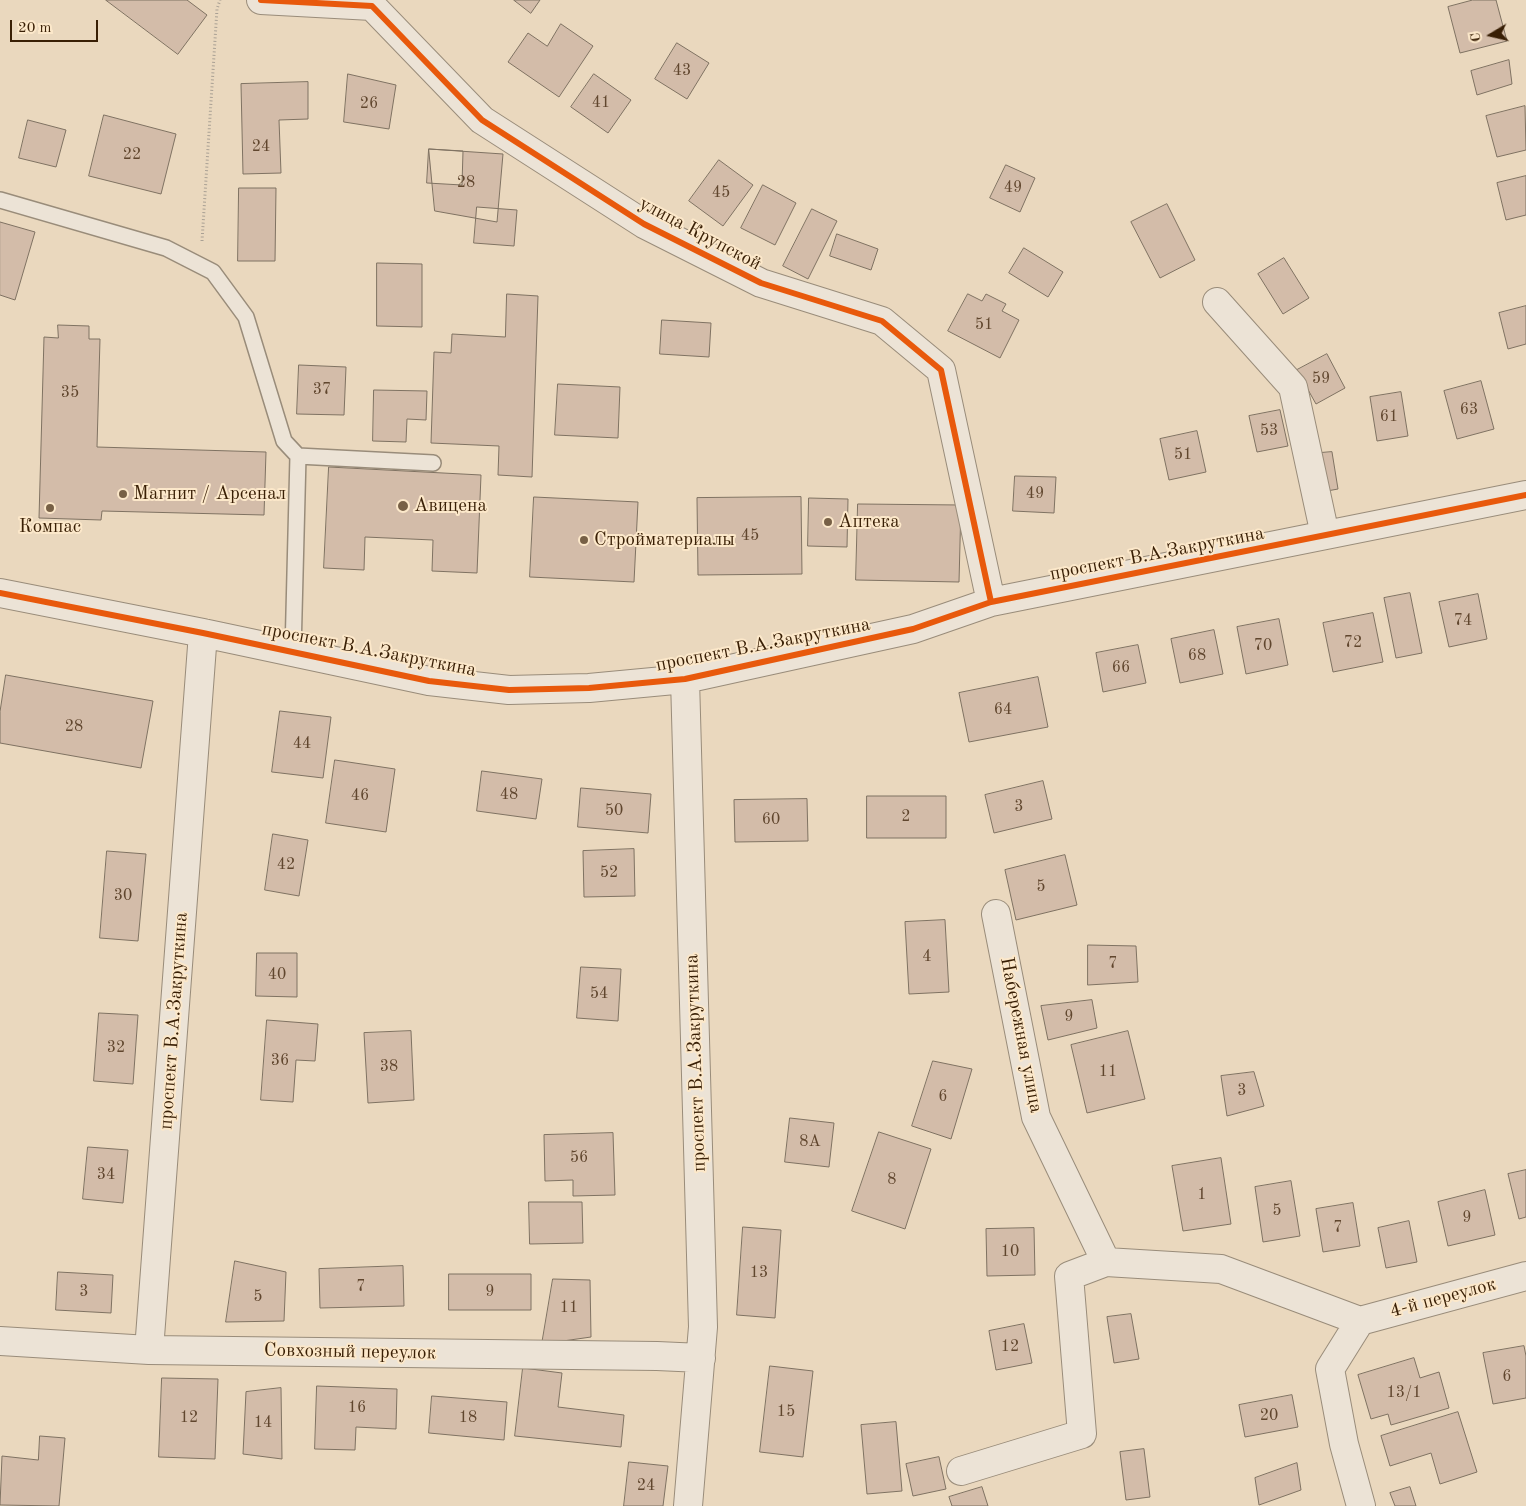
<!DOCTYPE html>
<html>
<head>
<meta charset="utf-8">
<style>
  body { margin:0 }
  #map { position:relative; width:1526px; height:1506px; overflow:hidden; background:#ead8be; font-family:"Old Standard TT",serif }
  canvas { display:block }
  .north { position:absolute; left:1466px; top:10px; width:50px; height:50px; -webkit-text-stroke:4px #fce8ca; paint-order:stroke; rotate:261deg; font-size:14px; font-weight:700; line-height:20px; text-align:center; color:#391f05 }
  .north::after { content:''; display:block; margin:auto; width:18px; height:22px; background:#391f05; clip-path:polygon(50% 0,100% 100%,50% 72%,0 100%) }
  .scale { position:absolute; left:10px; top:20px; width:88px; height:22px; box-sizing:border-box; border:2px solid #391f05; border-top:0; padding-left:6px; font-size:15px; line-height:18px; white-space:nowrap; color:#391f05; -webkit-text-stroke:4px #fce8ca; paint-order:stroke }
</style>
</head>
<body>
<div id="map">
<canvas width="1526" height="1506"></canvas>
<div class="north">С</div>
<div class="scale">20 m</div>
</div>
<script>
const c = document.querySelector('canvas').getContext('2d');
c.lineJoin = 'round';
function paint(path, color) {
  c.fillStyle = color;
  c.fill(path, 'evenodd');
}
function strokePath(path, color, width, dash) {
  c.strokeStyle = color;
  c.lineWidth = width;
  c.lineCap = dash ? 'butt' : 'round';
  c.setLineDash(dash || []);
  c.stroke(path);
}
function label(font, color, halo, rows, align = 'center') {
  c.font = font + ' "Old Standard TT",serif';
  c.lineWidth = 4;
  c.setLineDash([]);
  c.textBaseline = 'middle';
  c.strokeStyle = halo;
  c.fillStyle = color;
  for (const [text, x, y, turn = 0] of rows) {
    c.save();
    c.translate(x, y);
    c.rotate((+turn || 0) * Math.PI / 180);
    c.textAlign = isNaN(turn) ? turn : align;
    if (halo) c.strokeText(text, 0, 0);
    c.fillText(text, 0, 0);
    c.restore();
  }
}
const building = new Path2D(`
  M 106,0 L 187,0 L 207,15 L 178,54 Z
  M 514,0 L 540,0 L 531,13 Z
  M 1473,0 L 1496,0 L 1507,41 L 1460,53 L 1448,7 Z
  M 561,24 L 593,46 L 559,97 L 508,62 L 528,33 L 547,46 Z
  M 677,43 L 709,63 L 687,99 L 655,79 Z
  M 1509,60 L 1512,84 L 1477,95 L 1471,71 Z
  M 348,74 L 396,85 L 389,129 L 344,122 Z
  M 594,74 L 631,100 L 608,133 L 571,107 Z
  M 308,82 L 308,119 L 279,120 L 281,173 L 243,174 L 241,84 Z
  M 1525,106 L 1526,150 L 1497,157 L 1486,116 Z
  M 104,115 L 176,134 L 161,194 L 89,176 Z
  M 28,120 L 66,130 L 56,167 L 19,158 Z
  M 429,149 L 463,151 L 462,185 L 427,183 Z
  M 429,149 L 503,154 L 497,222 L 435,211 Z
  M 719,160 L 753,185 L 723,226 L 689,201 Z
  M 1006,165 L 1035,178 L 1020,212 L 990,198 Z
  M 1526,176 L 1526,215 L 1506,220 L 1497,183 Z
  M 763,185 L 796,203 L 775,245 L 741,228 Z
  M 239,188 L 276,188 L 275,261 L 238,261 Z
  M 1167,204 L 1195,260 L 1160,278 L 1131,222 Z
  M 477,207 L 517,210 L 514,246 L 474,243 Z
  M 812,209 L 837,221 L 808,279 L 783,266 Z
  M 0,222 L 35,232 L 15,300 L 0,295 Z
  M 837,234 L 878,249 L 871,270 L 830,256 Z
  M 1024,248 L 1063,272 L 1048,297 L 1009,273 Z
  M 1284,258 L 1309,298 L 1283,314 L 1258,274 Z
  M 377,263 L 422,264 L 422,327 L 377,326 Z
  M 507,294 L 538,296 L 532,477 L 498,475 L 499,446 L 431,443 L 434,352 L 451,353 L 452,334 L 505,337 Z
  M 968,294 L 982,301 L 986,294 L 1006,304 L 1002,311 L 1019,320 L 1000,358 L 948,331 Z
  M 1526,306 L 1526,344 L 1508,349 L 1499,313 Z
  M 662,320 L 711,323 L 709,357 L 660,354 Z
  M 58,325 L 89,326 L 89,339 L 100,339 L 97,447 L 266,452 L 264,515 L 102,511 L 101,520 L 39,518 L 44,337 L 58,338 Z
  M 1327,354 L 1345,388 L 1316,404 L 1297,370 Z
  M 299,365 L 346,367 L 344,415 L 297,414 Z
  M 1481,381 L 1494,429 L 1457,439 L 1444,391 Z
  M 558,384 L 620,387 L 618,438 L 555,435 Z
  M 374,390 L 427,391 L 426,420 L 407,419 L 406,442 L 373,441 Z
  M 1401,392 L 1408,436 L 1377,441 L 1370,397 Z
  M 1280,410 L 1288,446 L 1257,452 L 1249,416 Z
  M 1197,431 L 1206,472 L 1169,480 L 1160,439 Z
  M 1332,452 L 1338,489 L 1316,493 L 1308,454 Z
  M 329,467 L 481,475 L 477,573 L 432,571 L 433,540 L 365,537 L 364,570 L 324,568 Z
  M 1015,476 L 1056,477 L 1054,513 L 1013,511 Z
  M 534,497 L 638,502 L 634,582 L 530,577 Z
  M 801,497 L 802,574 L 698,575 L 697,498 Z
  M 809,498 L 848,499 L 847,547 L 808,546 Z
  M 858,504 L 961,505 L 959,582 L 856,580 Z
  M 1410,593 L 1422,653 L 1396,658 L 1384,598 Z
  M 1478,594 L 1487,639 L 1449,647 L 1439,602 Z
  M 1373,613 L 1383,662 L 1333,672 L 1323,623 Z
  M 1279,619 L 1288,665 L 1246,674 L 1237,627 Z
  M 1214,630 L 1223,674 L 1180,683 L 1171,639 Z
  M 1138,645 L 1146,683 L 1103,692 L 1096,653 Z
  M 6,675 L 153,701 L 141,768 L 0,743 L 0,712 Z
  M 1038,677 L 1048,727 L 969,742 L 959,693 Z
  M 280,711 L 331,717 L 323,778 L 272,772 Z
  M 335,760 L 395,769 L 386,832 L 326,823 Z
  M 482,771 L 542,779 L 536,819 L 477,811 Z
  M 1043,781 L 1052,819 L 994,833 L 985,795 Z
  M 581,788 L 651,794 L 648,833 L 578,827 Z
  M 867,796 L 946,796 L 946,838 L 867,838 Z
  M 807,799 L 808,841 L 735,842 L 734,800 Z
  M 273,834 L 308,840 L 299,896 L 265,890 Z
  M 634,849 L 635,896 L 584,897 L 583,851 Z
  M 107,851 L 146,854 L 138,941 L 100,938 Z
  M 1065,855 L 1077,905 L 1016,920 L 1005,870 Z
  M 945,920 L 949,992 L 909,994 L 905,922 Z
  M 1088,945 L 1136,946 L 1138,982 L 1088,985 Z
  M 257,953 L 297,953 L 297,997 L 256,996 Z
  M 581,967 L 621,969 L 618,1021 L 577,1018 Z
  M 1092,1000 L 1097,1028 L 1048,1040 L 1041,1006 Z
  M 99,1013 L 138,1015 L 133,1084 L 94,1081 Z
  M 267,1020 L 318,1024 L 315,1061 L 296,1060 L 293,1102 L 261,1100 Z
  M 411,1031 L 414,1100 L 368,1103 L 364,1033 Z
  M 1128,1031 L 1145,1099 L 1087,1113 L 1071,1045 Z
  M 933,1061 L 972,1069 L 951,1139 L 912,1126 Z
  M 1254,1072 L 1264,1106 L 1227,1116 L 1221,1076 Z
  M 790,1118 L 834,1123 L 829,1167 L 785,1162 Z
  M 879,1132 L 931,1149 L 905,1229 L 852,1211 Z
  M 613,1133 L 615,1195 L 573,1196 L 573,1180 L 545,1181 L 544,1135 Z
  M 88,1147 L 128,1150 L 123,1203 L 83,1199 Z
  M 1221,1158 L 1231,1224 L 1183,1231 L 1172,1166 Z
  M 1526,1170 L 1526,1217 L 1519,1219 L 1508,1174 Z
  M 1291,1181 L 1300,1236 L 1263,1242 L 1255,1187 Z
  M 1485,1190 L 1495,1235 L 1448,1246 L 1438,1202 Z
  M 529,1202 L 582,1202 L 583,1243 L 530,1244 Z
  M 1353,1203 L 1360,1246 L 1323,1252 L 1316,1209 Z
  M 1409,1221 L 1417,1262 L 1386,1268 L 1378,1228 Z
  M 743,1227 L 781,1230 L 775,1318 L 737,1315 Z
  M 1034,1228 L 1035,1275 L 987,1276 L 986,1229 Z
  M 235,1261 L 286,1272 L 284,1321 L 226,1322 Z
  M 403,1266 L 404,1306 L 320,1308 L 319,1269 Z
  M 58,1272 L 113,1275 L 111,1313 L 56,1310 Z
  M 449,1274 L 531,1274 L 531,1310 L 449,1310 Z
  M 553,1279 L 590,1280 L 591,1337 L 542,1344 Z
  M 1131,1314 L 1139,1359 L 1114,1363 L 1107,1317 Z
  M 1024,1324 L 1032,1363 L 996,1370 L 989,1331 Z
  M 1524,1346 L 1526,1356 L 1526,1398 L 1493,1404 L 1483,1353 Z
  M 1414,1358 L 1420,1378 L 1439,1372 L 1449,1408 L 1391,1425 L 1388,1414 L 1371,1419 L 1358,1375 Z
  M 770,1366 L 813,1371 L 803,1457 L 760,1452 Z
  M 523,1368 L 562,1373 L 558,1407 L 624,1415 L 621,1447 L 515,1436 Z
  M 162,1378 L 218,1379 L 215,1459 L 159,1457 Z
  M 317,1386 L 397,1389 L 396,1429 L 356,1427 L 355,1450 L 315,1449 Z
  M 281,1388 L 282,1459 L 243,1454 L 246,1392 Z
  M 1292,1395 L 1298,1427 L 1245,1437 L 1239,1405 Z
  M 432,1396 L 507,1402 L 504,1440 L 429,1433 Z
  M 1458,1412 L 1477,1472 L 1440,1484 L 1431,1453 L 1390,1466 L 1381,1436 Z
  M 896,1422 L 902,1491 L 867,1494 L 861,1425 Z
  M 40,1436 L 65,1438 L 59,1506 L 0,1505 L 2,1456 L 38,1460 Z
  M 1144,1449 L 1150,1497 L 1126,1500 L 1120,1452 Z
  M 939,1457 L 946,1489 L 913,1496 L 906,1464 Z
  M 629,1462 L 668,1466 L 663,1506 L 624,1506 Z
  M 1297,1463 L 1301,1490 L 1259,1505 L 1255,1478 Z
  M 982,1487 L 988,1506 L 952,1506 L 949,1497 Z
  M 1410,1487 L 1416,1506 L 1395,1506 L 1390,1493 Z`);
paint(building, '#d3bca9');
strokePath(building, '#7f7262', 1);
const lane = new Path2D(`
  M 0,200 L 166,248 L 213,272 L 246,317 L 284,441 L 298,456 L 293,652
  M 298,456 L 433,463`);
const street = new Path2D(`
  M 261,0 L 372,6 L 482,120 L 644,224 L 761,283 L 882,321 L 941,370 L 991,602
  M 1217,302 L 1293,387 L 1325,535
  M 0,593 L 203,633 L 429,681 L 509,690 L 589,688 L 685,679 L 913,629 L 991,602 L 1526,495
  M 685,679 L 703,1327 L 688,1506
  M 996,914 L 1036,1117 L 1106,1262 L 1221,1269 L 1360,1321 L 1330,1369 L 1344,1444 L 1361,1506
  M 1360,1321 L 1526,1276
  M 0,1341 L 149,1350 L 657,1356 L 701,1358
  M 149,1350 L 203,633
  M 961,1471 L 1082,1434 L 1069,1276 L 1106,1262`);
strokePath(lane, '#998c7a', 18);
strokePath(street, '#998c7a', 30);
strokePath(new Path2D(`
  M 202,241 L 217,9 L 220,0`), '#a9a094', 3, [1, 2.5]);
strokePath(lane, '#ece3d6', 15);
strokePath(street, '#ece3d6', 28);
strokePath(new Path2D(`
  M 261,0 L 372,6 L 482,120 L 644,224 L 761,283 L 882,321 L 941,370 L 991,602
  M 0,593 L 203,633 L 429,681 L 509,690 L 589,688 L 685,679 L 913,629 L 991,602 L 1526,495`), '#e8590c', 6);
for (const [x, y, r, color] of [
  [123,494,5,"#776046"],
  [403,506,6,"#776046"],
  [50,508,5,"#776046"],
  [828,522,5,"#776046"],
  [584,540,5,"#776046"]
]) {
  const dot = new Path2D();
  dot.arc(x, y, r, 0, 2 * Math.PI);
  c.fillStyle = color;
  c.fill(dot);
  strokePath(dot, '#fce8ca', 2);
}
label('16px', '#60462e', null, [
  ["43",682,71],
  ["41",601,103],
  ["26",369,104],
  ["24",261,147],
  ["22",132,155],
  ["28",466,183],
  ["49",1013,188],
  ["45",721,193],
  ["51",984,325],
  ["59",1321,379],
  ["37",322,390],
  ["35",70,393],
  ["63",1469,410],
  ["61",1389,417],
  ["53",1269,431],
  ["51",1183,455],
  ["49",1035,494],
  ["45",750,536],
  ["74",1463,621],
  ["72",1353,643],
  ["70",1263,646],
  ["68",1197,656],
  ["66",1121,668],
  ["64",1003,710],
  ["28",74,727],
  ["44",302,744],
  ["48",509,795],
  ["46",360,796],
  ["3",1019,807],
  ["50",614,811],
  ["2",906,817],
  ["60",771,820],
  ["42",286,865],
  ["52",609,873],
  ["5",1041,887],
  ["30",123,896],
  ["4",927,957],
  ["7",1113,964],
  ["40",277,975],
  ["54",599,994],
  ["9",1069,1017],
  ["32",116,1048],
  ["36",280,1061],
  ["38",389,1067],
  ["11",1108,1072],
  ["3",1242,1091],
  ["6",943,1097],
  ["8А",810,1142],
  ["56",579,1158],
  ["34",106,1175],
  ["8",892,1180],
  ["1",1202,1195],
  ["5",1277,1211],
  ["9",1467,1218],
  ["7",1338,1228],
  ["10",1010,1252],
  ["13",759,1273],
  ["7",361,1287],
  ["3",84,1292],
  ["9",490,1292],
  ["5",258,1297],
  ["11",569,1308],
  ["12",1010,1347],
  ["6",1507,1377],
  ["13/1",1404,1393],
  ["16",357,1408],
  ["15",786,1412],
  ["20",1269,1416],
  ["12",189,1418],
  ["18",468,1418],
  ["14",263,1423],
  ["24",646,1486]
]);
label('19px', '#391f05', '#fce8ca', [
  ["улица Крупской",700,234,28],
  ["проспект В.А.Закруткина",1157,554,-11],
  ["проспект В.А.Закруткина",763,645,-11],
  ["проспект В.А.Закруткина",369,650,11],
  ["проспект В.А.Закруткина",174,1021,-86],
  ["Набережная улица",1021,1035,79],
  ["проспект В.А.Закруткина",696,1063,-92],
  ["4-й переулок",1443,1298,-15],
  ["Совхозный переулок",350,1352,1]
]);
label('19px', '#391f05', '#fce8ca', [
  ["Магнит / Арсенал",133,494],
  ["Авицена",414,506],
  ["Аптека",838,522],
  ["Компас",50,527,"center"],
  ["Стройматериалы",594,540]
], 'left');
</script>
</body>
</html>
